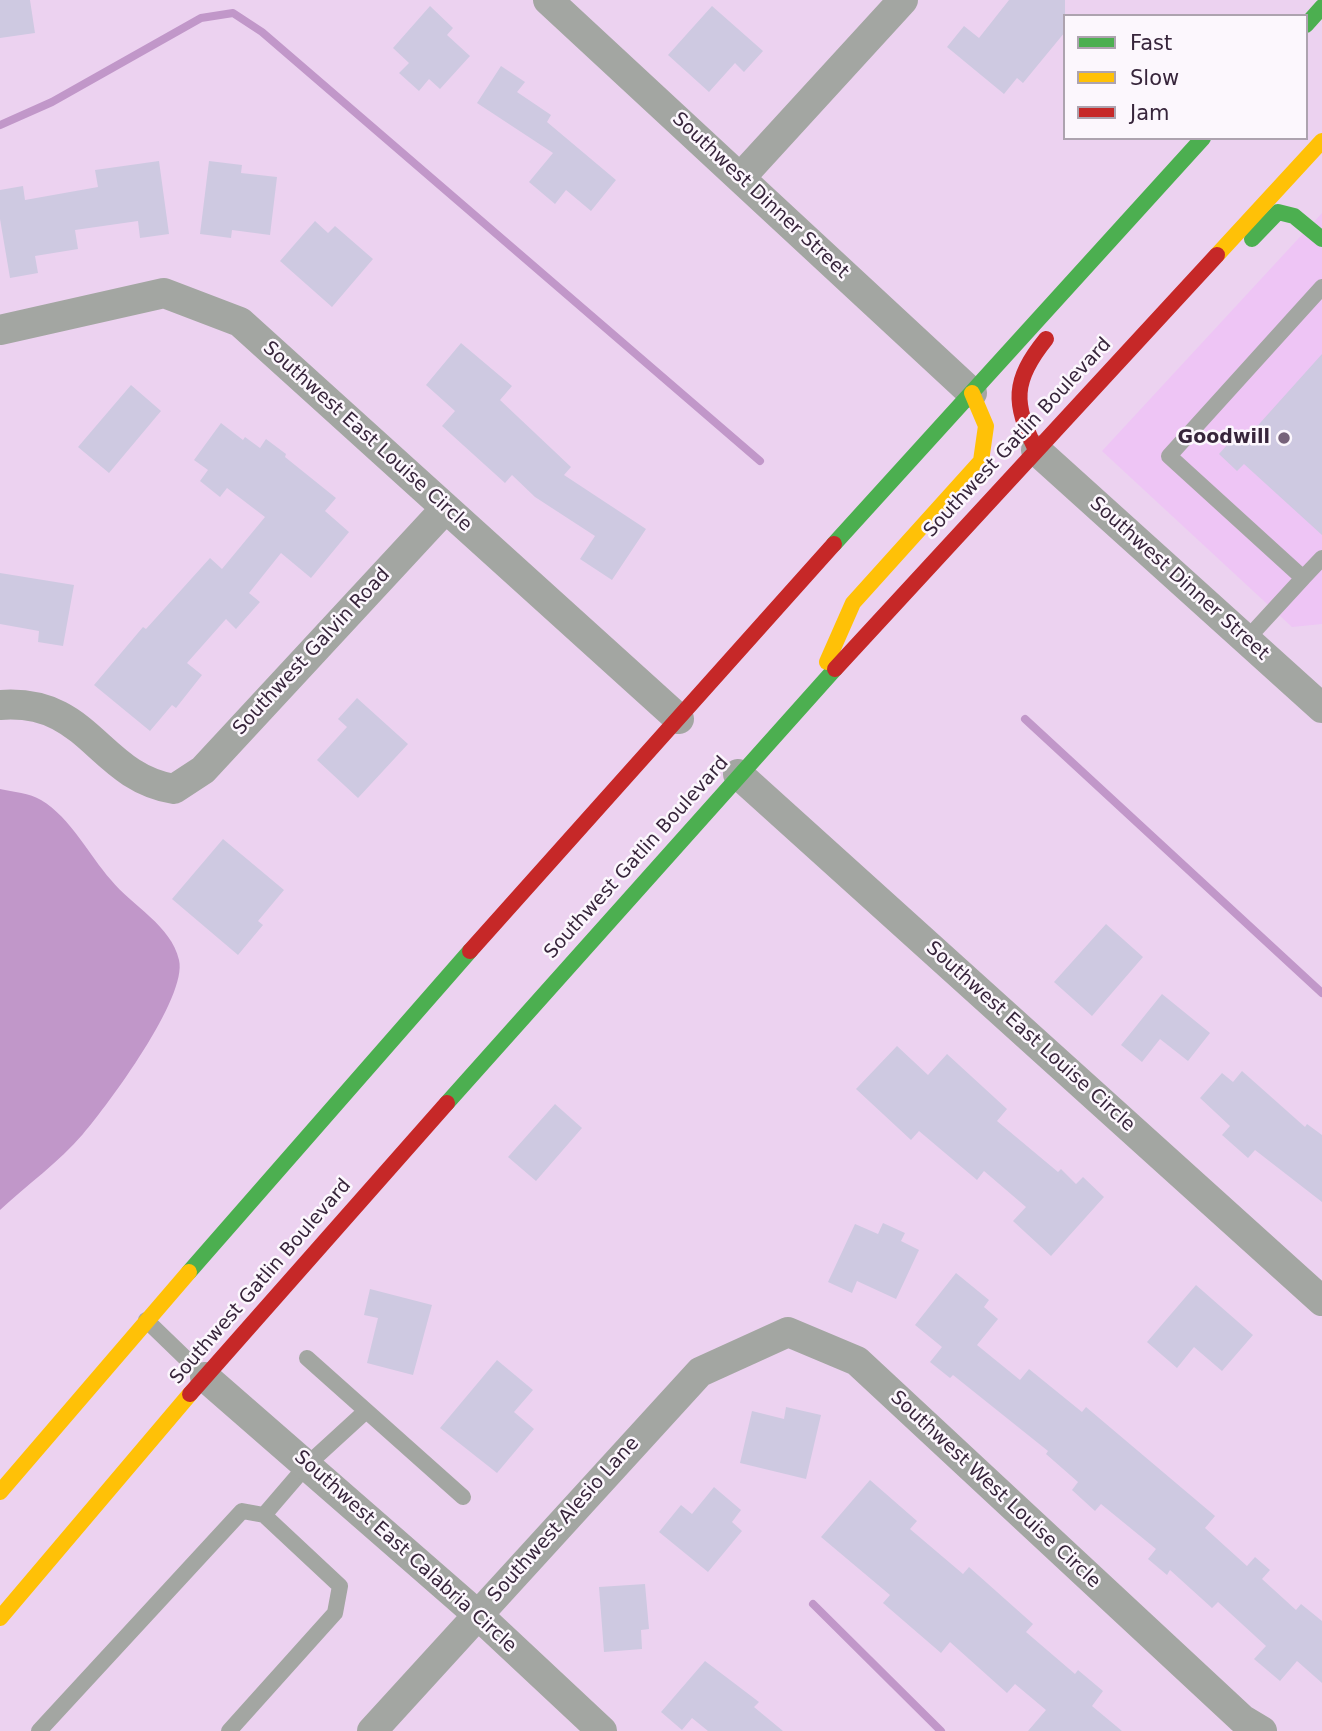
<!DOCTYPE html>
<html>
<head>
<meta charset="utf-8">
<style>
  body { margin:0 }
  #map { position:relative; width:1322px; height:1731px; overflow:hidden; background:#ecd2f0; font-family:"DejaVu Sans",sans-serif }
  canvas { display:block }
  .legend { position:absolute; left:1063px; top:14px; width:245px; height:126px; box-sizing:border-box; background:#fcf7fd; border:2px solid #ada3af; margin:0; padding:9px 12px; list-style:none; font-size:21px; color:#37253b }
  .legend li { display:flex; align-items:center; gap:14px; height:35px }
  .legend b { width:35px; border:2px solid #ada3af }
</style>
</head>
<body>
<div id="map">
<canvas width="1322" height="1731"></canvas>
<ul class="legend">
<li><b style="height:9px;background:#4caf50"></b>Fast</li>
<li><b style="height:9px;background:#ffc107"></b>Slow</li>
<li><b style="height:9px;background:#c62828"></b>Jam</li>
</ul>
</div>
<script>
const c = document.querySelector('canvas').getContext('2d');
c.lineJoin = 'round';
function paint(path, color) {
  c.fillStyle = color;
  c.fill(path, 'evenodd');
}
function strokePath(path, color, width, dash) {
  c.strokeStyle = color;
  c.lineWidth = width;
  c.lineCap = dash ? 'butt' : 'round';
  c.setLineDash(dash || []);
  c.stroke(path);
}
function label(font, color, halo, rows, align = 'center') {
  c.font = font + ' "DejaVu Sans",sans-serif';
  c.lineWidth = 5;
  c.setLineDash([]);
  c.textBaseline = 'middle';
  c.strokeStyle = halo;
  c.fillStyle = color;
  for (const [text, x, y, turn = 0] of rows) {
    c.save();
    c.translate(x, y);
    c.rotate((+turn || 0) * Math.PI / 180);
    c.textAlign = isNaN(turn) ? turn : align;
    if (halo) c.strokeText(text, 0, 0);
    c.fillText(text, 0, 0);
    c.restore();
  }
}
paint(new Path2D(`
  M 1322,213 L 1322,624 L 1292,627 L 1102,451 Z`), '#eec5f5');
paint(new Path2D(`
  M 0,789 C 13,792 30,793 41,800 C 71,818 89,855 111,880 C 132,906 171,925 179,960 C 188,997 108,1105 83,1134 C 59,1162 27,1185 0,1210 Z`), '#c197c9');
strokePath(new Path2D(`
  M 0,125 L 52,102 L 201,18 L 233,13 L 262,32 L 760,461
  M 1025,719 L 1322,993
  M 813,1604 L 941,1731`), '#c197c9', 8);
paint(new Path2D(`
  M 0,0 L 30,0 L 35,33 L 0,38 Z
  M 1009,0 L 1065,0 L 1065,32 L 1023,83 L 1017,78 L 1004,94 L 947,47 L 964,26 L 979,38 Z
  M 430,6 L 453,28 L 447,35 L 470,56 L 440,89 L 429,79 L 419,91 L 399,73 L 409,63 L 393,48 Z
  M 712,6 L 763,51 L 744,72 L 735,63 L 709,92 L 668,55 Z
  M 501,66 L 525,82 L 517,92 L 551,115 L 547,122 L 616,180 L 591,211 L 566,190 L 555,204 L 529,182 L 553,153 L 477,103 Z
  M 159,161 L 169,234 L 140,238 L 138,221 L 75,230 L 78,249 L 35,256 L 38,273 L 10,278 L 0,219 L 0,190 L 23,186 L 25,200 L 98,187 L 95,170 Z
  M 209,161 L 242,165 L 241,173 L 277,177 L 270,235 L 232,230 L 231,238 L 200,234 Z
  M 315,221 L 328,233 L 335,226 L 373,259 L 332,307 L 280,261 Z
  M 461,343 L 512,386 L 500,400 L 571,467 L 564,475 L 646,529 L 612,580 L 580,559 L 595,536 L 535,497 L 512,475 L 505,483 L 442,426 L 455,411 L 426,385 Z
  M 1322,354 L 1322,535 L 1244,464 L 1237,471 L 1219,454 L 1236,435 L 1243,442 Z
  M 131,385 L 161,411 L 109,473 L 78,447 Z
  M 221,423 L 243,440 L 245,437 L 260,448 L 266,439 L 286,454 L 285,457 L 336,498 L 325,511 L 349,532 L 311,578 L 281,553 L 249,593 L 260,602 L 236,629 L 226,619 L 187,663 L 202,675 L 176,708 L 172,705 L 150,731 L 94,685 L 143,627 L 146,629 L 210,558 L 222,569 L 265,517 L 227,488 L 220,497 L 200,481 L 208,470 L 194,460 Z
  M 0,573 L 74,585 L 63,646 L 38,642 L 39,631 L 0,624 Z
  M 357,698 L 408,744 L 358,798 L 317,760 L 347,727 L 338,719 Z
  M 223,839 L 284,890 L 258,921 L 263,925 L 238,955 L 172,899 Z
  M 1106,924 L 1143,957 L 1092,1016 L 1054,982 Z
  M 1162,994 L 1210,1033 L 1188,1061 L 1160,1039 L 1142,1062 L 1121,1045 Z
  M 897,1046 L 928,1075 L 947,1054 L 1007,1109 L 997,1121 L 1058,1172 L 1061,1169 L 1076,1184 L 1083,1177 L 1104,1197 L 1051,1256 L 1013,1221 L 1026,1207 L 984,1171 L 977,1180 L 919,1131 L 911,1140 L 856,1089 Z
  M 1242,1071 L 1305,1127 L 1307,1124 L 1322,1135 L 1322,1202 L 1255,1150 L 1248,1158 L 1222,1135 L 1230,1126 L 1200,1098 L 1222,1073 L 1233,1082 Z
  M 555,1104 L 582,1128 L 536,1181 L 508,1157 Z
  M 883,1223 L 905,1233 L 901,1241 L 919,1250 L 896,1299 L 857,1281 L 852,1293 L 828,1282 L 855,1224 L 878,1234 Z
  M 956,1273 L 989,1300 L 984,1307 L 998,1319 L 977,1345 L 1020,1380 L 1029,1369 L 1082,1412 L 1086,1407 L 1215,1516 L 1205,1528 L 1247,1566 L 1255,1557 L 1270,1570 L 1262,1579 L 1296,1610 L 1301,1604 L 1322,1621 L 1322,1683 L 1297,1661 L 1280,1681 L 1254,1659 L 1266,1646 L 1218,1602 L 1212,1608 L 1170,1570 L 1167,1575 L 1148,1559 L 1156,1549 L 1101,1504 L 1095,1511 L 1072,1490 L 1078,1482 L 1046,1454 L 1048,1451 L 953,1375 L 950,1378 L 930,1362 L 942,1347 L 915,1325 Z
  M 1196,1285 L 1253,1335 L 1222,1371 L 1194,1347 L 1177,1368 L 1147,1342 Z
  M 370,1289 L 432,1305 L 413,1375 L 367,1363 L 378,1318 L 364,1315 Z
  M 497,1360 L 533,1390 L 514,1412 L 534,1429 L 497,1473 L 440,1428 Z
  M 786,1407 L 821,1415 L 806,1479 L 740,1463 L 752,1411 L 784,1419 Z
  M 870,1480 L 917,1521 L 910,1529 L 963,1574 L 969,1567 L 1033,1624 L 1026,1632 L 1075,1674 L 1078,1670 L 1103,1691 L 1092,1706 L 1122,1731 L 1028,1731 L 1046,1710 L 1015,1684 L 1007,1693 L 950,1642 L 941,1653 L 883,1603 L 890,1595 L 821,1537 Z
  M 714,1487 L 741,1510 L 732,1522 L 742,1531 L 708,1572 L 659,1532 L 681,1505 L 692,1514 Z
  M 645,1584 L 649,1629 L 641,1630 L 642,1649 L 604,1652 L 599,1587 Z
  M 705,1661 L 759,1702 L 754,1707 L 783,1731 L 708,1731 L 692,1718 L 682,1730 L 661,1712 Z`), '#cec9e1');
strokePath(new Path2D(`
  M 1322,287 L 1169,456 L 1303,578 L 1322,558
  M 1246,640 L 1303,578
  M 146,1320 L 205,1377
  M 307,1358 L 463,1497
  M 264,1515 L 307,1465 L 366,1411
  M 39,1731 L 242,1511 L 264,1515 L 340,1586 L 335,1613 L 229,1731`), '#a3a6a2', 16);
strokePath(new Path2D(`
  M 548,0 L 972,393
  M 741,177 L 903,0
  M 0,330 L 164,293 L 240,322 L 679,719
  M 1036,450 L 1322,708
  M 0,705 C 90,698 97,776 174,789 L 203,770 L 445,509
  M 738,774 L 1322,1301
  M 205,1377 L 478,1615 L 602,1731
  M 372,1731 L 700,1372 L 788,1332 L 857,1361 L 1242,1719 L 1262,1731`), '#a3a6a2', 30);
strokePath(new Path2D(`
  M 1306,25 L 1322,7
  M 1252,239 L 1278,212 L 1294,216 L 1322,239
  M 834,544 L 1203,138
  M 447,1103 L 835,669
  M 189,1272 L 470,951`), '#4caf50', 16);
strokePath(new Path2D(`
  M 1217,255 L 1322,141
  M 827,662 L 853,603 L 981,461 L 986,426 L 972,393
  M 0,1492 L 189,1272
  M 0,1618 L 190,1394`), '#ffc107', 16);
strokePath(new Path2D(`
  M 1036,450 C 1013,403 1012,381 1046,339
  M 835,669 L 1217,255
  M 470,951 L 834,544
  M 190,1394 L 447,1103`), '#c62828', 16);
for (const [x, y, r, color] of [
  [1284,438,7,"#76627a"]
]) {
  const dot = new Path2D();
  dot.arc(x, y, r, 0, 2 * Math.PI);
  c.fillStyle = color;
  c.fill(dot);
  strokePath(dot, '#fcf7fd', 2.5);
}
label('19px', '#37253b', '#fcf7fd', [
  ["Southwest Dinner Street",760,196,43],
  ["Southwest East Louise Circle",367,437,42],
  ["Southwest Gatlin Boulevard",1018,438,-47],
  ["Southwest Dinner Street",1179,579,42],
  ["Southwest Galvin Road",312,652,-47],
  ["Southwest Gatlin Boulevard",637,858,-48],
  ["Southwest East Louise Circle",1030,1037,42],
  ["Southwest Gatlin Boulevard",261,1282,-49],
  ["Southwest West Louise Circle",995,1490,43],
  ["Southwest Alesio Lane",564,1520,-48],
  ["Southwest East Calabria Circle",405,1552,42]
]);
label('bold 19px', '#37253b', '#fcf7fd', [
  ["Goodwill",1270,438]
], 'right');
</script>
</body>
</html>
